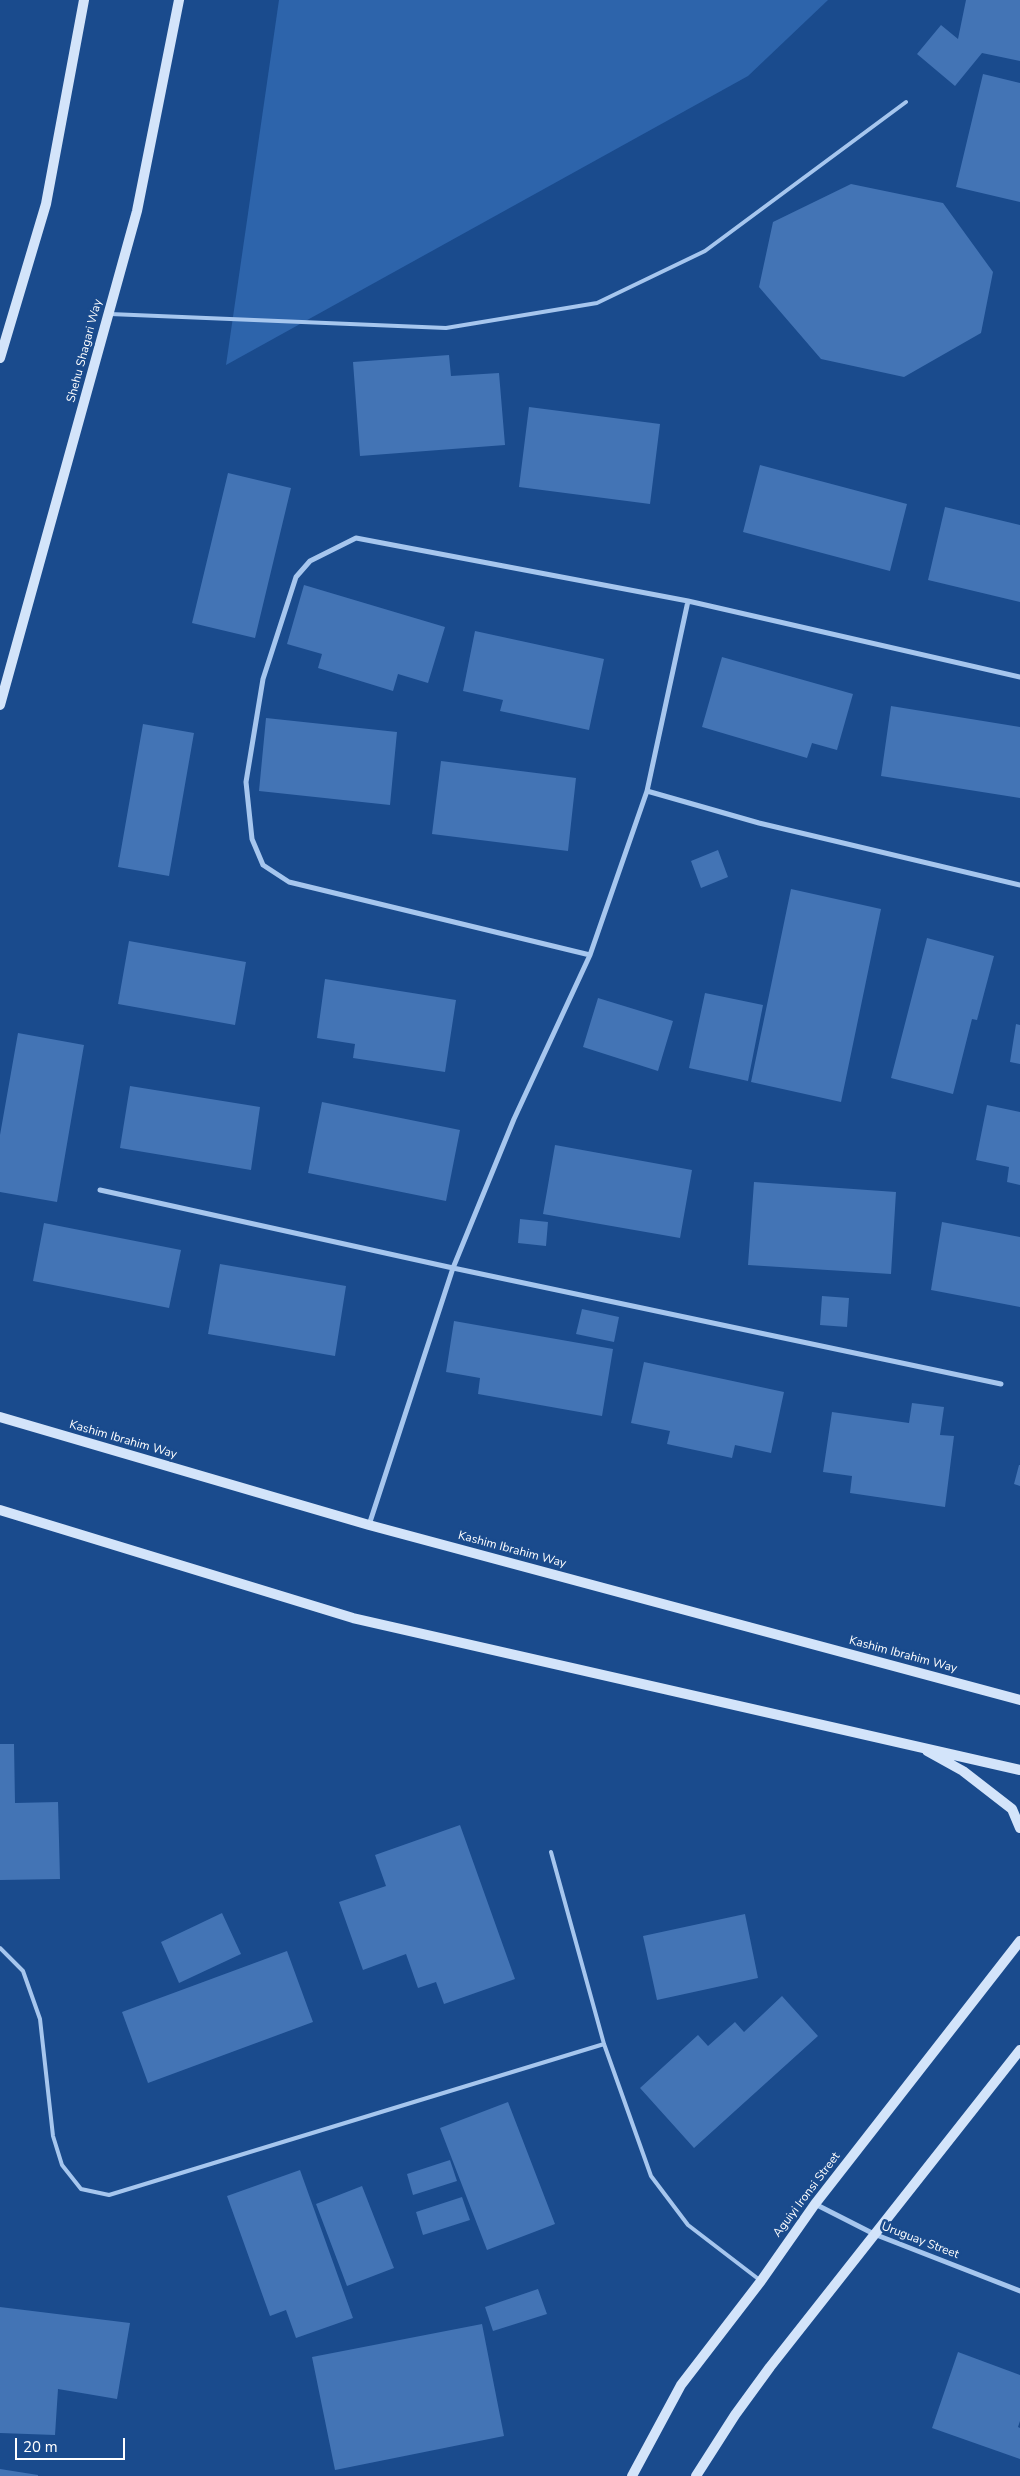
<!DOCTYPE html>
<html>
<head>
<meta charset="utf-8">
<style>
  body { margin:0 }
  #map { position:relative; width:1020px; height:2476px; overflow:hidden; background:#1a4b8d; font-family:"Nunito Sans",sans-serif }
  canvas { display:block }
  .scale { position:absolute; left:15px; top:2438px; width:110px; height:22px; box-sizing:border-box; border:2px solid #fff; border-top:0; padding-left:6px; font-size:15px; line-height:18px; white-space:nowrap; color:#fff; -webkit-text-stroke:4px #1a4b8d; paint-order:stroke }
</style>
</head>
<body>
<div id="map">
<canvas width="1020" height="2476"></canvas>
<div class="scale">20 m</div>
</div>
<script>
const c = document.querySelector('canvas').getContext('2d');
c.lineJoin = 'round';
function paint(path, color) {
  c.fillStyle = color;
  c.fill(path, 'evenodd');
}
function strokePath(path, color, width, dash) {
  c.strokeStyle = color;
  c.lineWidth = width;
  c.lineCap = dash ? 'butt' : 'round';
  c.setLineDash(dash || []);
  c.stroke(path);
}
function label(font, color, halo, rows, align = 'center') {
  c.font = font + ' "Nunito Sans",sans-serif';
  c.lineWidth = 5;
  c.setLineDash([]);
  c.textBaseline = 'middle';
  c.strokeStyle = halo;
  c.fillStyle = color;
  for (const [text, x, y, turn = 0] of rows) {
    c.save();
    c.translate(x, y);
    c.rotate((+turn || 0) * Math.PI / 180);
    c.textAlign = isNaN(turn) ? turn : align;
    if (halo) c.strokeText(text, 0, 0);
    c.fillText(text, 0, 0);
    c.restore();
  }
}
paint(new Path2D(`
  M 279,0 L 828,0 L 748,76 L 226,365 Z`), '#2d64ab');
paint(new Path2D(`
  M 966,0 L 1020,0 L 1020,61 L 982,53 L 955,86 L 917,54 L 941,25 L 958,39 Z
  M 983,74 L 1020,83 L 1020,202 L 956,187 Z
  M 851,184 L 943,203 L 993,272 L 981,333 L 904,377 L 821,359 L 759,287 L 773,222 Z
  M 449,355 L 451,376 L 499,373 L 505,445 L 360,456 L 353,362 Z
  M 529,407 L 660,424 L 650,504 L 519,487 Z
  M 760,465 L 907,504 L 890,571 L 743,532 Z
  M 228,473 L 291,488 L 255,638 L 192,623 Z
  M 945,507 L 1020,525 L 1020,602 L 928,580 Z
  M 304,585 L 445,627 L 428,683 L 398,674 L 393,691 L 318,668 L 322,654 L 287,644 Z
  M 475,631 L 604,659 L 589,730 L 500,711 L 503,700 L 463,691 Z
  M 722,657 L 853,694 L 837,750 L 812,743 L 807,758 L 702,727 Z
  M 891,706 L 1020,727 L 1020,798 L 881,776 Z
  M 266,718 L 397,732 L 390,805 L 259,791 Z
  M 143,724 L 194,733 L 169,876 L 118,867 Z
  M 441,761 L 576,778 L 568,851 L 432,834 Z
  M 718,850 L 728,877 L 701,888 L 691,861 Z
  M 791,889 L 881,909 L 841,1102 L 751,1082 Z
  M 927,938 L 994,956 L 977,1020 L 972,1019 L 953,1094 L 891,1078 Z
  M 129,941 L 246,962 L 235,1025 L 118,1004 Z
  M 325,979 L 456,1000 L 445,1072 L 353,1058 L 355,1044 L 317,1038 Z
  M 705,993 L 763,1005 L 748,1081 L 689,1068 Z
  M 598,998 L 673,1021 L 658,1071 L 583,1047 Z
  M 1016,1024 L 1020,1025 L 1020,1064 L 1010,1062 Z
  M 18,1033 L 84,1045 L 57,1202 L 0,1192 L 0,1135 Z
  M 130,1086 L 260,1107 L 251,1170 L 120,1148 Z
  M 322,1102 L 460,1130 L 446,1201 L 308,1173 Z
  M 987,1105 L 1020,1112 L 1020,1185 L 1007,1182 L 1009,1167 L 976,1160 Z
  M 555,1145 L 692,1170 L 680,1238 L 543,1214 Z
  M 754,1182 L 896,1192 L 891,1274 L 748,1265 Z
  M 520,1219 L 548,1222 L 546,1246 L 518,1243 Z
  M 942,1222 L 1020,1237 L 1020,1307 L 931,1290 Z
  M 44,1223 L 181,1250 L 169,1308 L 33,1281 Z
  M 220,1264 L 346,1286 L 335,1356 L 208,1334 Z
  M 822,1296 L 849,1298 L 847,1327 L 820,1325 Z
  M 582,1309 L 619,1317 L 614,1342 L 576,1334 Z
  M 454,1321 L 613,1349 L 602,1416 L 478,1394 L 480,1378 L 446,1372 Z
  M 644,1362 L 784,1392 L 771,1453 L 735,1445 L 732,1458 L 667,1444 L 670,1431 L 631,1423 Z
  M 912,1403 L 944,1407 L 940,1435 L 954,1436 L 945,1507 L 850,1493 L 852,1476 L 823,1472 L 832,1412 L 909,1423 Z
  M 1019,1465 L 1020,1465 L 1020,1486 L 1014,1484 Z
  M 0,1744 L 14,1744 L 15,1803 L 58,1802 L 60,1879 L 0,1880 Z
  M 460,1825 L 515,1979 L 444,2004 L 436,1982 L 418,1988 L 406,1954 L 363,1970 L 339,1902 L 386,1886 L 375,1855 Z
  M 222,1913 L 241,1954 L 179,1983 L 161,1942 Z
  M 745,1914 L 758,1978 L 657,2000 L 643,1936 Z
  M 287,1951 L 313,2022 L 148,2083 L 122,2012 Z
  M 782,1996 L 818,2036 L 694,2148 L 640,2088 L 698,2035 L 708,2046 L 735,2022 L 744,2032 Z
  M 508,2102 L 555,2224 L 487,2250 L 440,2128 Z
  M 450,2160 L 457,2181 L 413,2195 L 407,2174 Z
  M 300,2170 L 353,2318 L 296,2338 L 286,2310 L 270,2316 L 227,2196 Z
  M 362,2186 L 394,2268 L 347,2286 L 316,2204 Z
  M 462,2197 L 470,2220 L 423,2235 L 416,2212 Z
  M 538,2289 L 547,2314 L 493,2331 L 485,2307 Z
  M 0,2307 L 130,2323 L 117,2399 L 58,2389 L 55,2435 L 0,2433 Z
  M 482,2324 L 504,2436 L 335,2470 L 312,2357 Z
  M 958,2352 L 1020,2375 L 1020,2421 L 1018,2427 L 1020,2428 L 1020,2459 L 932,2428 Z
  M 0,2469 L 38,2475 L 38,2476 L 0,2476 Z`), '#4374b5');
strokePath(new Path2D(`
  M 110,314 L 446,328 L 597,303 L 705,251 L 906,102
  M 551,1852 L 604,2044 L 651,2176 L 688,2225 L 761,2281
  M 0,1948 L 23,1971 L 40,2019 L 53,2136 L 62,2165 L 81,2189 L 109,2195 L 604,2044`), '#a6c6ee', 4);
strokePath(new Path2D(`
  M 647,791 L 759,823 L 1020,885
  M 590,955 L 289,882 L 263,865 L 252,839 L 246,782 L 263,679 L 296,577 L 310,561 L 356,538 L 688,601 L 1020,677
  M 100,1190 L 453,1268 L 1001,1384
  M 369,1525 L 453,1268 L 514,1119 L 590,955 L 647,791 L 688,601
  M 815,2204 L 874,2234 L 1020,2291`), '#a6c6ee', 5);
strokePath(new Path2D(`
  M 0,358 L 46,204 L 84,0
  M 0,705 L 137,211 L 179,0
  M 0,1417 L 369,1525 L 1020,1700
  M 0,1510 L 353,1618 L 1020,1770
  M 927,1751 L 963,1771 L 1012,1809 L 1020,1828
  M 632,2476 L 681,2385 L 761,2281 L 815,2204 L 1020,1941
  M 696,2476 L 735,2415 L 770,2367 L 1020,2050`), '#d3e4fa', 10);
label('12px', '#fff', '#1a4b8d', [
  ["Shehu Shagari Way",85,351,-75],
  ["Kashim Ibrahim Way",123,1440,16],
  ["Kashim Ibrahim Way",512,1550,15],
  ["Kashim Ibrahim Way",903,1655,15],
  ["Aguiyi Ironsi Street",807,2195,-53],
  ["Uruguay Street",920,2241,21]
]);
</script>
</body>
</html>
